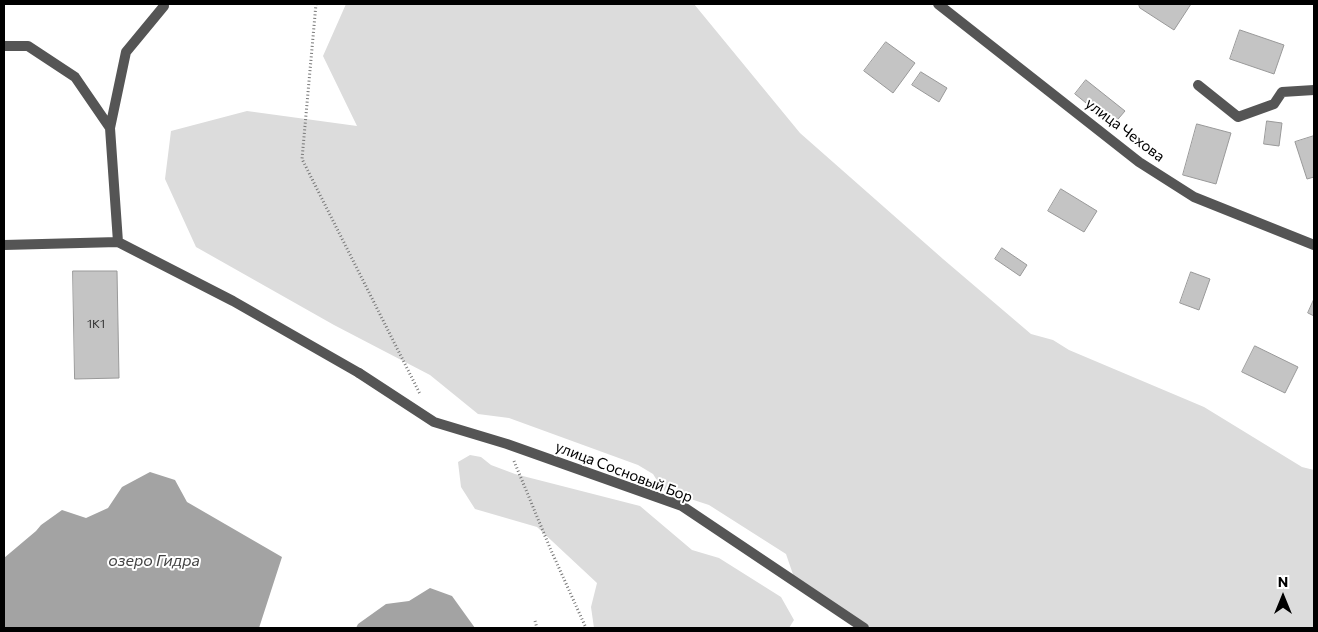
<!DOCTYPE html>
<html>
<head>
<meta charset="utf-8">
<style>
  body { margin:0 }
  #map { position:relative; width:1318px; height:632px; overflow:hidden; background:#fff; font-family:Commissioner,sans-serif }
  canvas { display:block }
  .frame { position:absolute; inset:0; border:5px solid #000; pointer-events:none }
  .north { position:absolute; left:1258px; top:572px; width:50px; height:50px; -webkit-text-stroke:4px #fff; paint-order:stroke; rotate:0deg; font-size:14px; font-weight:700; line-height:20px; text-align:center; color:#000 }
  .north::after { content:''; display:block; margin:auto; width:18px; height:22px; background:#000; clip-path:polygon(50% 0,100% 100%,50% 72%,0 100%) }
</style>
</head>
<body>
<div id="map">
<canvas width="1318" height="632"></canvas>
<div class="frame"></div>
<div class="north">N</div>
</div>
<script>
const c = document.querySelector('canvas').getContext('2d');
c.lineJoin = 'round';
function paint(path, color) {
  c.fillStyle = color;
  c.fill(path, 'evenodd');
}
function strokePath(path, color, width, dash) {
  c.strokeStyle = color;
  c.lineWidth = width;
  c.lineCap = dash ? 'butt' : 'round';
  c.setLineDash(dash || []);
  c.stroke(path);
}
function label(font, color, halo, rows, align = 'center') {
  c.font = font + ' Commissioner,sans-serif';
  c.lineWidth = 4;
  c.setLineDash([]);
  c.textBaseline = 'middle';
  c.strokeStyle = halo;
  c.fillStyle = color;
  for (const [text, x, y, turn = 0] of rows) {
    c.save();
    c.translate(x, y);
    c.rotate((+turn || 0) * Math.PI / 180);
    c.textAlign = isNaN(turn) ? turn : align;
    if (halo) c.strokeText(text, 0, 0);
    c.fillText(text, 0, 0);
    c.restore();
  }
}
paint(new Path2D(`
  M 346,4 L 694,4 L 800,133 L 943,259 L 1031,334 L 1053,340 L 1069,350 L 1204,407 L 1302,467 L 1314,470 L 1314,628 L 861,628 L 797,586 L 786,554 L 709,505 L 663,490 L 653,474 L 638,465 L 509,418 L 478,414 L 430,375 L 334,325 L 196,247 L 165,179 L 171,131 L 247,111 L 357,126 L 323,56 Z
  M 470,455 L 481,457 L 491,465 L 515,474 L 640,506 L 692,550 L 719,558 L 781,597 L 794,620 L 789,628 L 594,628 L 591,607 L 597,583 L 537,527 L 475,509 L 461,487 L 458,462 Z`), '#dcdcdc');
paint(new Path2D(`
  M 150,472 L 175,480 L 187,502 L 282,557 L 259,628 L 4,628 L 4,558 L 36,531 L 41,525 L 62,510 L 86,518 L 108,508 L 122,487 Z
  M 430,588 L 452,596 L 475,628 L 356,628 L 358,624 L 386,604 L 409,601 Z`), '#a3a3a3');
const building = new Path2D(`
  M 1139,4 L 1191,4 L 1174,30 L 1140,8 Z
  M 1240,30 L 1284,45 L 1274,74 L 1230,59 Z
  M 886,42 L 915,63 L 893,93 L 864,71 Z
  M 921,72 L 947,88 L 939,102 L 912,85 Z
  M 1086,80 L 1125,111 L 1113,125 L 1075,94 Z
  M 1267,121 L 1282,123 L 1279,146 L 1264,144 Z
  M 1197,124 L 1231,133 L 1216,184 L 1183,175 Z
  M 1314,136 L 1314,177 L 1307,179 L 1295,142 Z
  M 1061,189 L 1097,211 L 1084,232 L 1048,211 Z
  M 1002,248 L 1027,265 L 1020,276 L 995,259 Z
  M 73,271 L 117,271 L 119,378 L 75,379 Z
  M 1191,272 L 1210,279 L 1199,310 L 1180,303 Z
  M 1314,299 L 1314,316 L 1308,313 Z
  M 1255,346 L 1298,367 L 1285,393 L 1242,372 Z`);
paint(building, '#c4c4c4');
strokePath(building, '#999', 1);
strokePath(new Path2D(`
  M 316,4 L 302,159 L 420,394
  M 514,461 L 550,548 L 586,628
  M 535,621 L 537,628`), '#777', 3, [1, 2.5]);
strokePath(new Path2D(`
  M 4,46 L 28,46 L 75,77 L 110,128
  M 118,242 L 110,128 L 126,52 L 164,6
  M 4,245 L 118,242 L 233,301 L 359,373`), '#555', 10);
strokePath(new Path2D(`
  M 938,4 L 1139,162 L 1194,197 L 1314,245
  M 1198,85 L 1238,117 L 1274,104 L 1282,92 L 1314,90
  M 359,373 L 434,422 L 507,444 L 682,506 L 864,628`), '#555', 10);
label('12px', '#313131', null, [
  ["1К1",96,324]
]);
label('15px', '#000', '#fff', [
  ["улица Чехова",1125,130,37],
  ["улица Сосновый Бор",624,472,21]
]);
label('italic 16px', '#444', '#fff', [
  ["озеро Гидра",154,561]
]);
</script>
</body>
</html>
